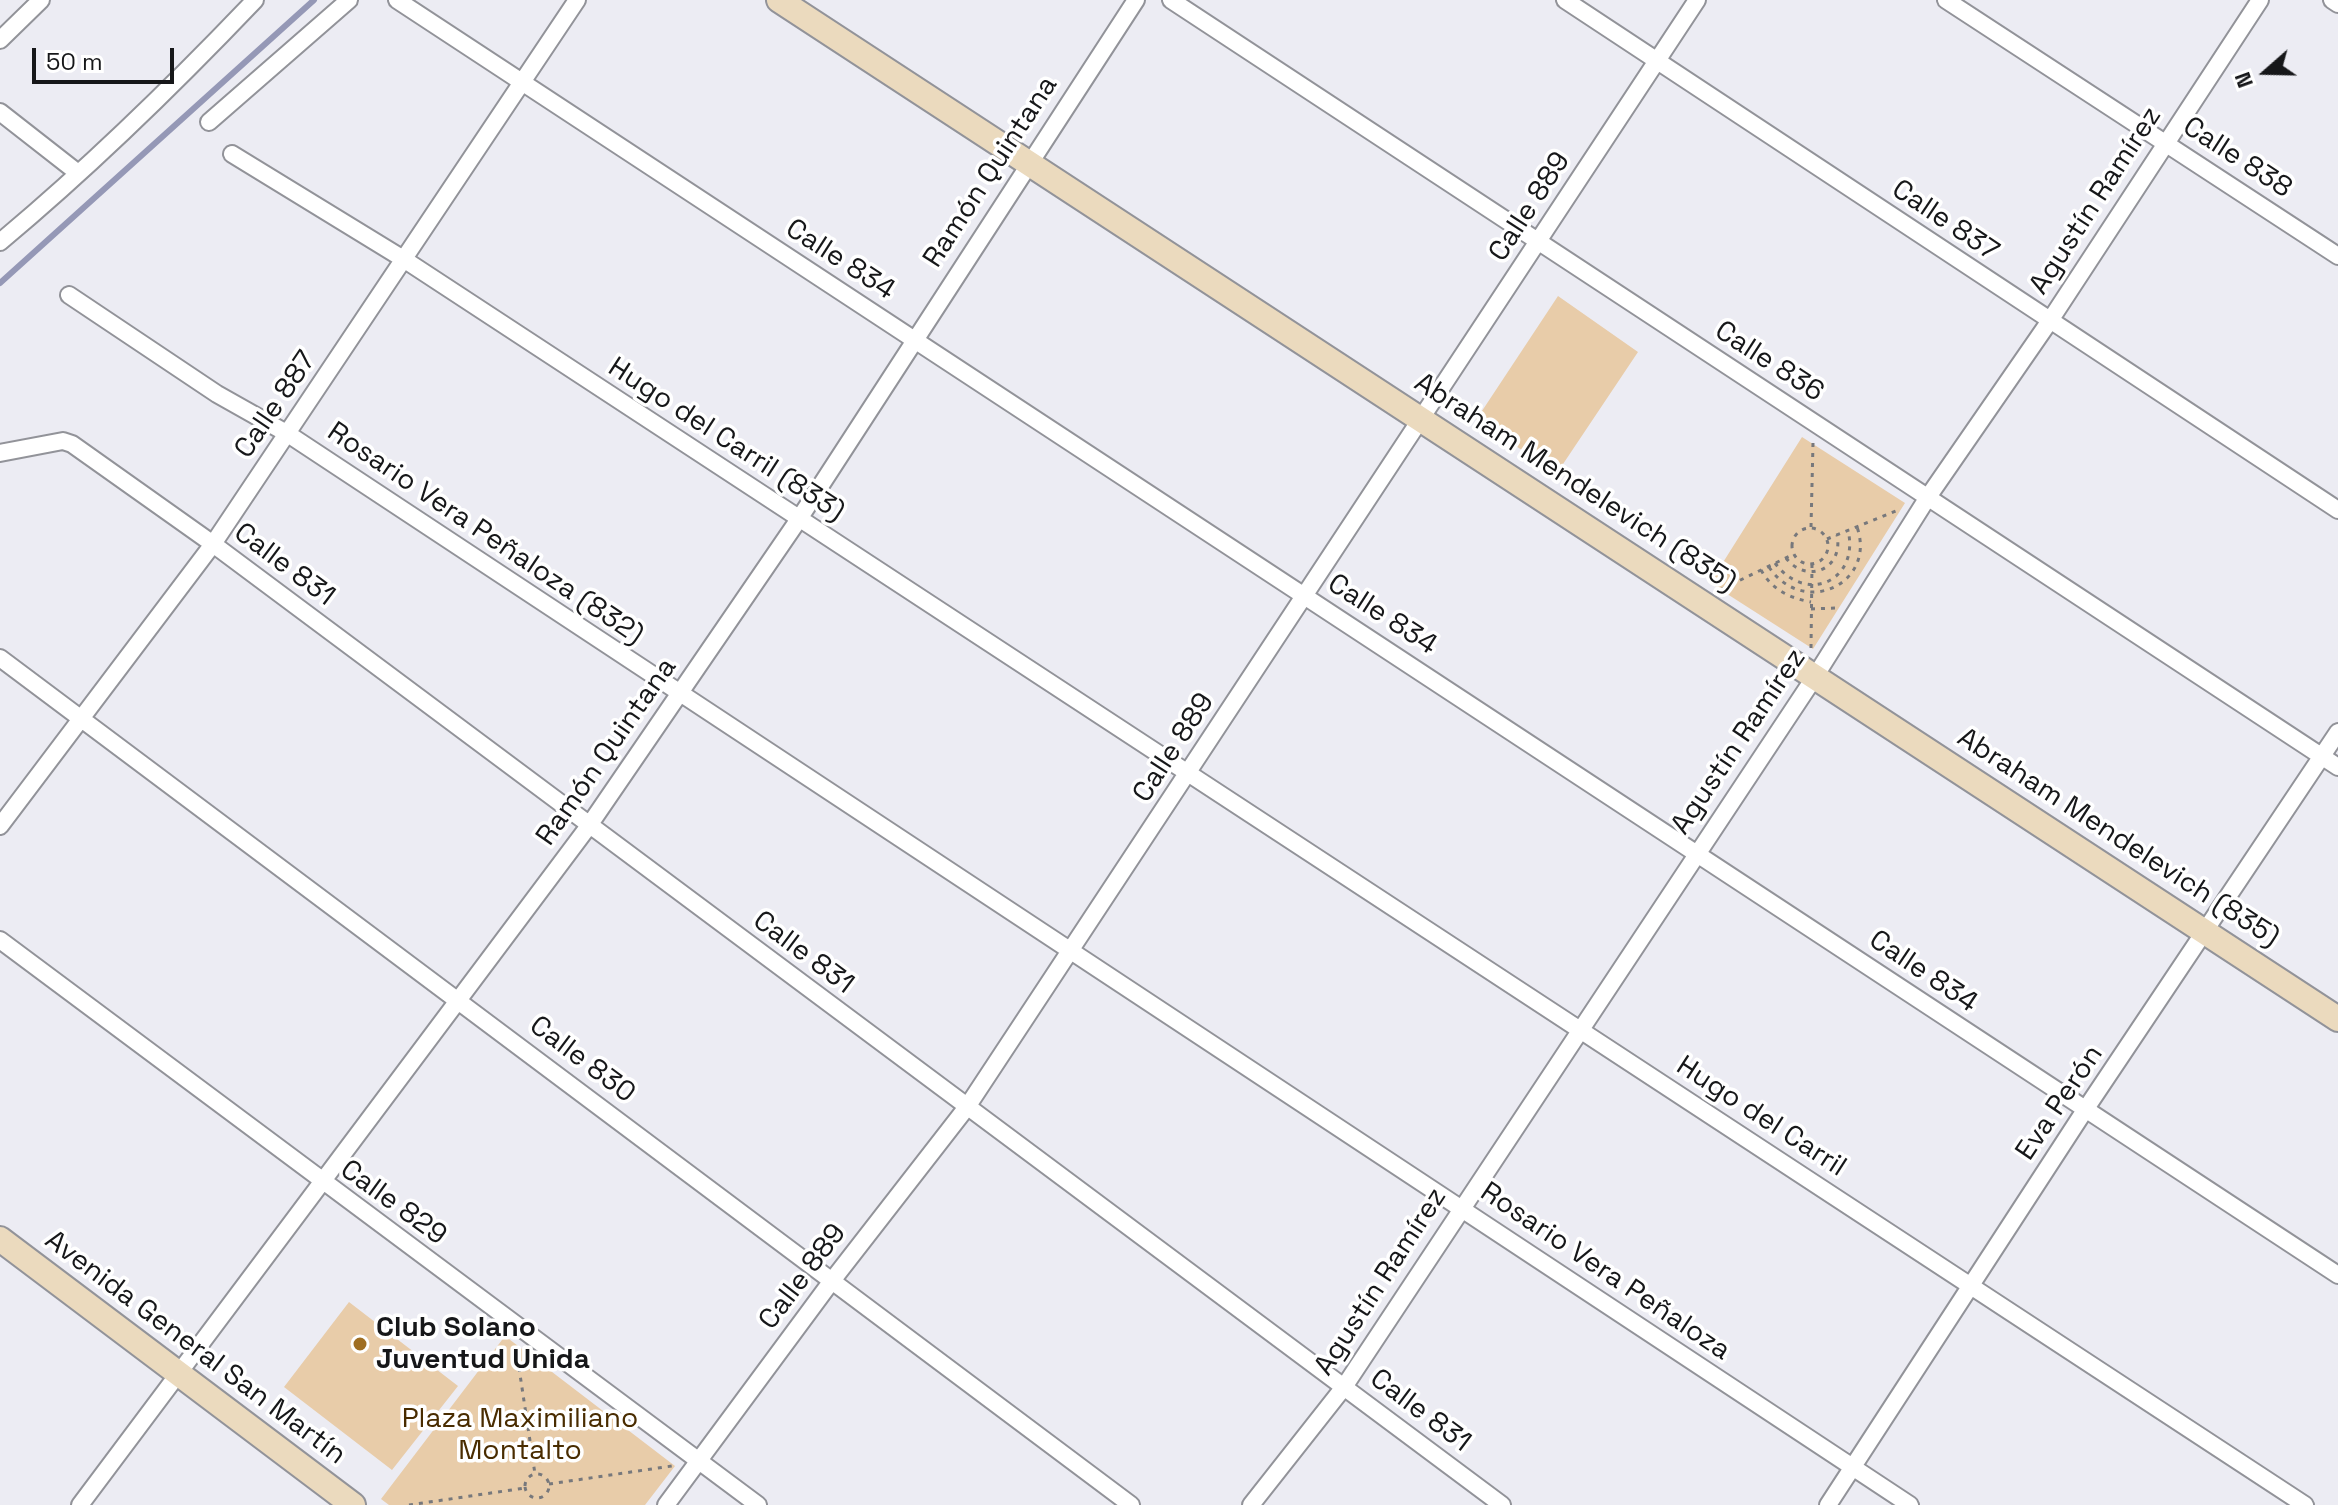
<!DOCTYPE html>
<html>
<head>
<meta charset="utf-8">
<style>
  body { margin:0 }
  #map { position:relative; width:2338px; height:1505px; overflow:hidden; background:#ececf3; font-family:"Space Grotesk",sans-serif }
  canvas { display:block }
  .north { position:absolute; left:2226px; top:32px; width:80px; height:80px; -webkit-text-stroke:6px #fff; paint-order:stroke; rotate:250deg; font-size:22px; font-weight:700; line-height:32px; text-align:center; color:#161719 }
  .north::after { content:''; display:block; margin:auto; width:28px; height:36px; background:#161719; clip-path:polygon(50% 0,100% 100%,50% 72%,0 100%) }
  .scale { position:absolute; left:32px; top:48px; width:142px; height:36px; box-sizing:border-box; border:4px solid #161719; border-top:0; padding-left:10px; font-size:24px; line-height:28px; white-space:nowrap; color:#161719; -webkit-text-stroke:6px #fff; paint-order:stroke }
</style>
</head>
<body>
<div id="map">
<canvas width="2338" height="1505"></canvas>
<div class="north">N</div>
<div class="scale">50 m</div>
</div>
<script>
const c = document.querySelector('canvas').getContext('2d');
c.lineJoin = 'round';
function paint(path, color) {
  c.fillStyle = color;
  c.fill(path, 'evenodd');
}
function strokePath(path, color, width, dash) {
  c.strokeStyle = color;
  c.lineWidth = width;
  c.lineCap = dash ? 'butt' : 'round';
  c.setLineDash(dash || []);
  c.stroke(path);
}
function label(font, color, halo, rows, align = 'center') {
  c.font = font + ' "Space Grotesk",sans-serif';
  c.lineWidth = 7;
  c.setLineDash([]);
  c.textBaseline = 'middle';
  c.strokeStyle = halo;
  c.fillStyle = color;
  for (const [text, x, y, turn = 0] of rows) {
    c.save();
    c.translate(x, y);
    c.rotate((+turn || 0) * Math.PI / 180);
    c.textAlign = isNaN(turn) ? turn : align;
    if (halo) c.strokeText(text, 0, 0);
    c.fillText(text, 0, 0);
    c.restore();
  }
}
paint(new Path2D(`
  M 1558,296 L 1638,352 L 1557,473 L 1476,420 Z
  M 1802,437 L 1905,503 L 1813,649 L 1710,583 Z
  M 349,1302 L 458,1386 L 392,1470 L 284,1387 Z
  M 505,1336 L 675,1466 L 645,1505 L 389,1505 L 381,1499 Z`), '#e8cca9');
strokePath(new Path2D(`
  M 0,283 L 314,0`), '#9598b6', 6);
const street = new Path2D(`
  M 397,0 L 2338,1275
  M 1171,0 L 2338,767
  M 1565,0 L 2338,510
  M 1946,0 L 2338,256
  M 2332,0 L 2338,4
  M 0,40 L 41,0
  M 0,112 L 78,173
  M 209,122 L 349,0
  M 232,154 L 405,260 L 2305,1505
  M 0,242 C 90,167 174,85 255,0
  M 69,295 L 217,394 L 288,434 L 1910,1505
  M 0,453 L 63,441 L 72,444 L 213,544 L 1502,1505
  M 0,658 L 1131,1505
  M 0,826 L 213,544 L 577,0
  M 0,940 L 758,1505
  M 80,1505 L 588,827 L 799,519 L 1136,0
  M 666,1505 L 831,1282 L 967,1107 L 1697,0
  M 1251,1505 L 1344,1387 L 1816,675 L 1928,497 L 2049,322 L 2260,0
  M 1828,1505 L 2085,1110 L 2338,732`);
const secondary = new Path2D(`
  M 779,0 L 2338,1019
  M 0,1239 L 353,1505`);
strokePath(street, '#929399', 20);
strokePath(secondary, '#929399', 28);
strokePath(new Path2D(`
  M 1811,527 L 1813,443
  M1792 546a18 18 0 1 1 36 0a18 18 0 1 1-36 0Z
  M 1827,539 L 1898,510
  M 1786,558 C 1807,585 1844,569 1837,535
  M 1775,563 C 1806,605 1860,581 1848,530
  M 1769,567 C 1803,618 1877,584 1857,527
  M 1761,570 C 1772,590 1790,598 1811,602
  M 1722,589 L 1794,554
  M 1811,609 L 1835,608
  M 1811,648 L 1812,564
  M 516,1348 L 535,1474
  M525 1486a12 12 0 1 1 24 0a12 12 0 1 1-24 0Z
  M 549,1484 L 672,1466
  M 409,1505 L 525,1488`), '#77787c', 3, [4, 6]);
strokePath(street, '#fff', 16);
strokePath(secondary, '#ebdabe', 24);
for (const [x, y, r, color] of [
  [360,1344,8,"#9f6e22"]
]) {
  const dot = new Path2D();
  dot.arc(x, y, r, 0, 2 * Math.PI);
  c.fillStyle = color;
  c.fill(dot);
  strokePath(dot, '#fff', 3);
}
label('28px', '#161719', '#fff', [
  ["Calle 838",2237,158,33],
  ["Ramón Quintana",991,172,-57],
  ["Agustín Ramírez",2096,201,-57],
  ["Calle 889",1530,207,-57],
  ["Calle 837",1945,221,34],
  ["Calle 834",840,260,33],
  ["Calle 836",1769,362,33],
  ["Calle 887",276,405,-56],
  ["Hugo del Carril (833)",726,440,33],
  ["Abraham Mendelevich (835)",1575,483,33],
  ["Rosario Vera Peñaloza (832)",485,534,34],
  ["Calle 831",284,565,37],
  ["Calle 834",1382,615,33],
  ["Agustín Ramírez",1739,742,-56],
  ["Calle 889",1174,748,-57],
  ["Ramón Quintana",607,752,-55],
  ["Abraham Mendelevich (835)",2118,838,33],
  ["Calle 831",803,953,37],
  ["Calle 834",1923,972,34],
  ["Calle 830",582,1060,37],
  ["Eva Perón",2060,1103,-56],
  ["Hugo del Carril",1761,1117,33],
  ["Calle 829",393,1203,36],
  ["Rosario Vera Peñaloza",1605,1272,34],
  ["Calle 889",803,1277,-53],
  ["Agustín Ramírez",1381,1282,-57],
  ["Avenida General San Martín",195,1348,37],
  ["Calle 831",1420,1411,37]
]);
label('bold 28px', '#161719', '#fff', [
  ["Club Solano",376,1328],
  ["Juventud Unida",376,1360]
], 'left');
label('28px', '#492c00', '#fff', [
  ["Plaza Maximiliano",520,1419],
  ["Montalto",520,1451]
]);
</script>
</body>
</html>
